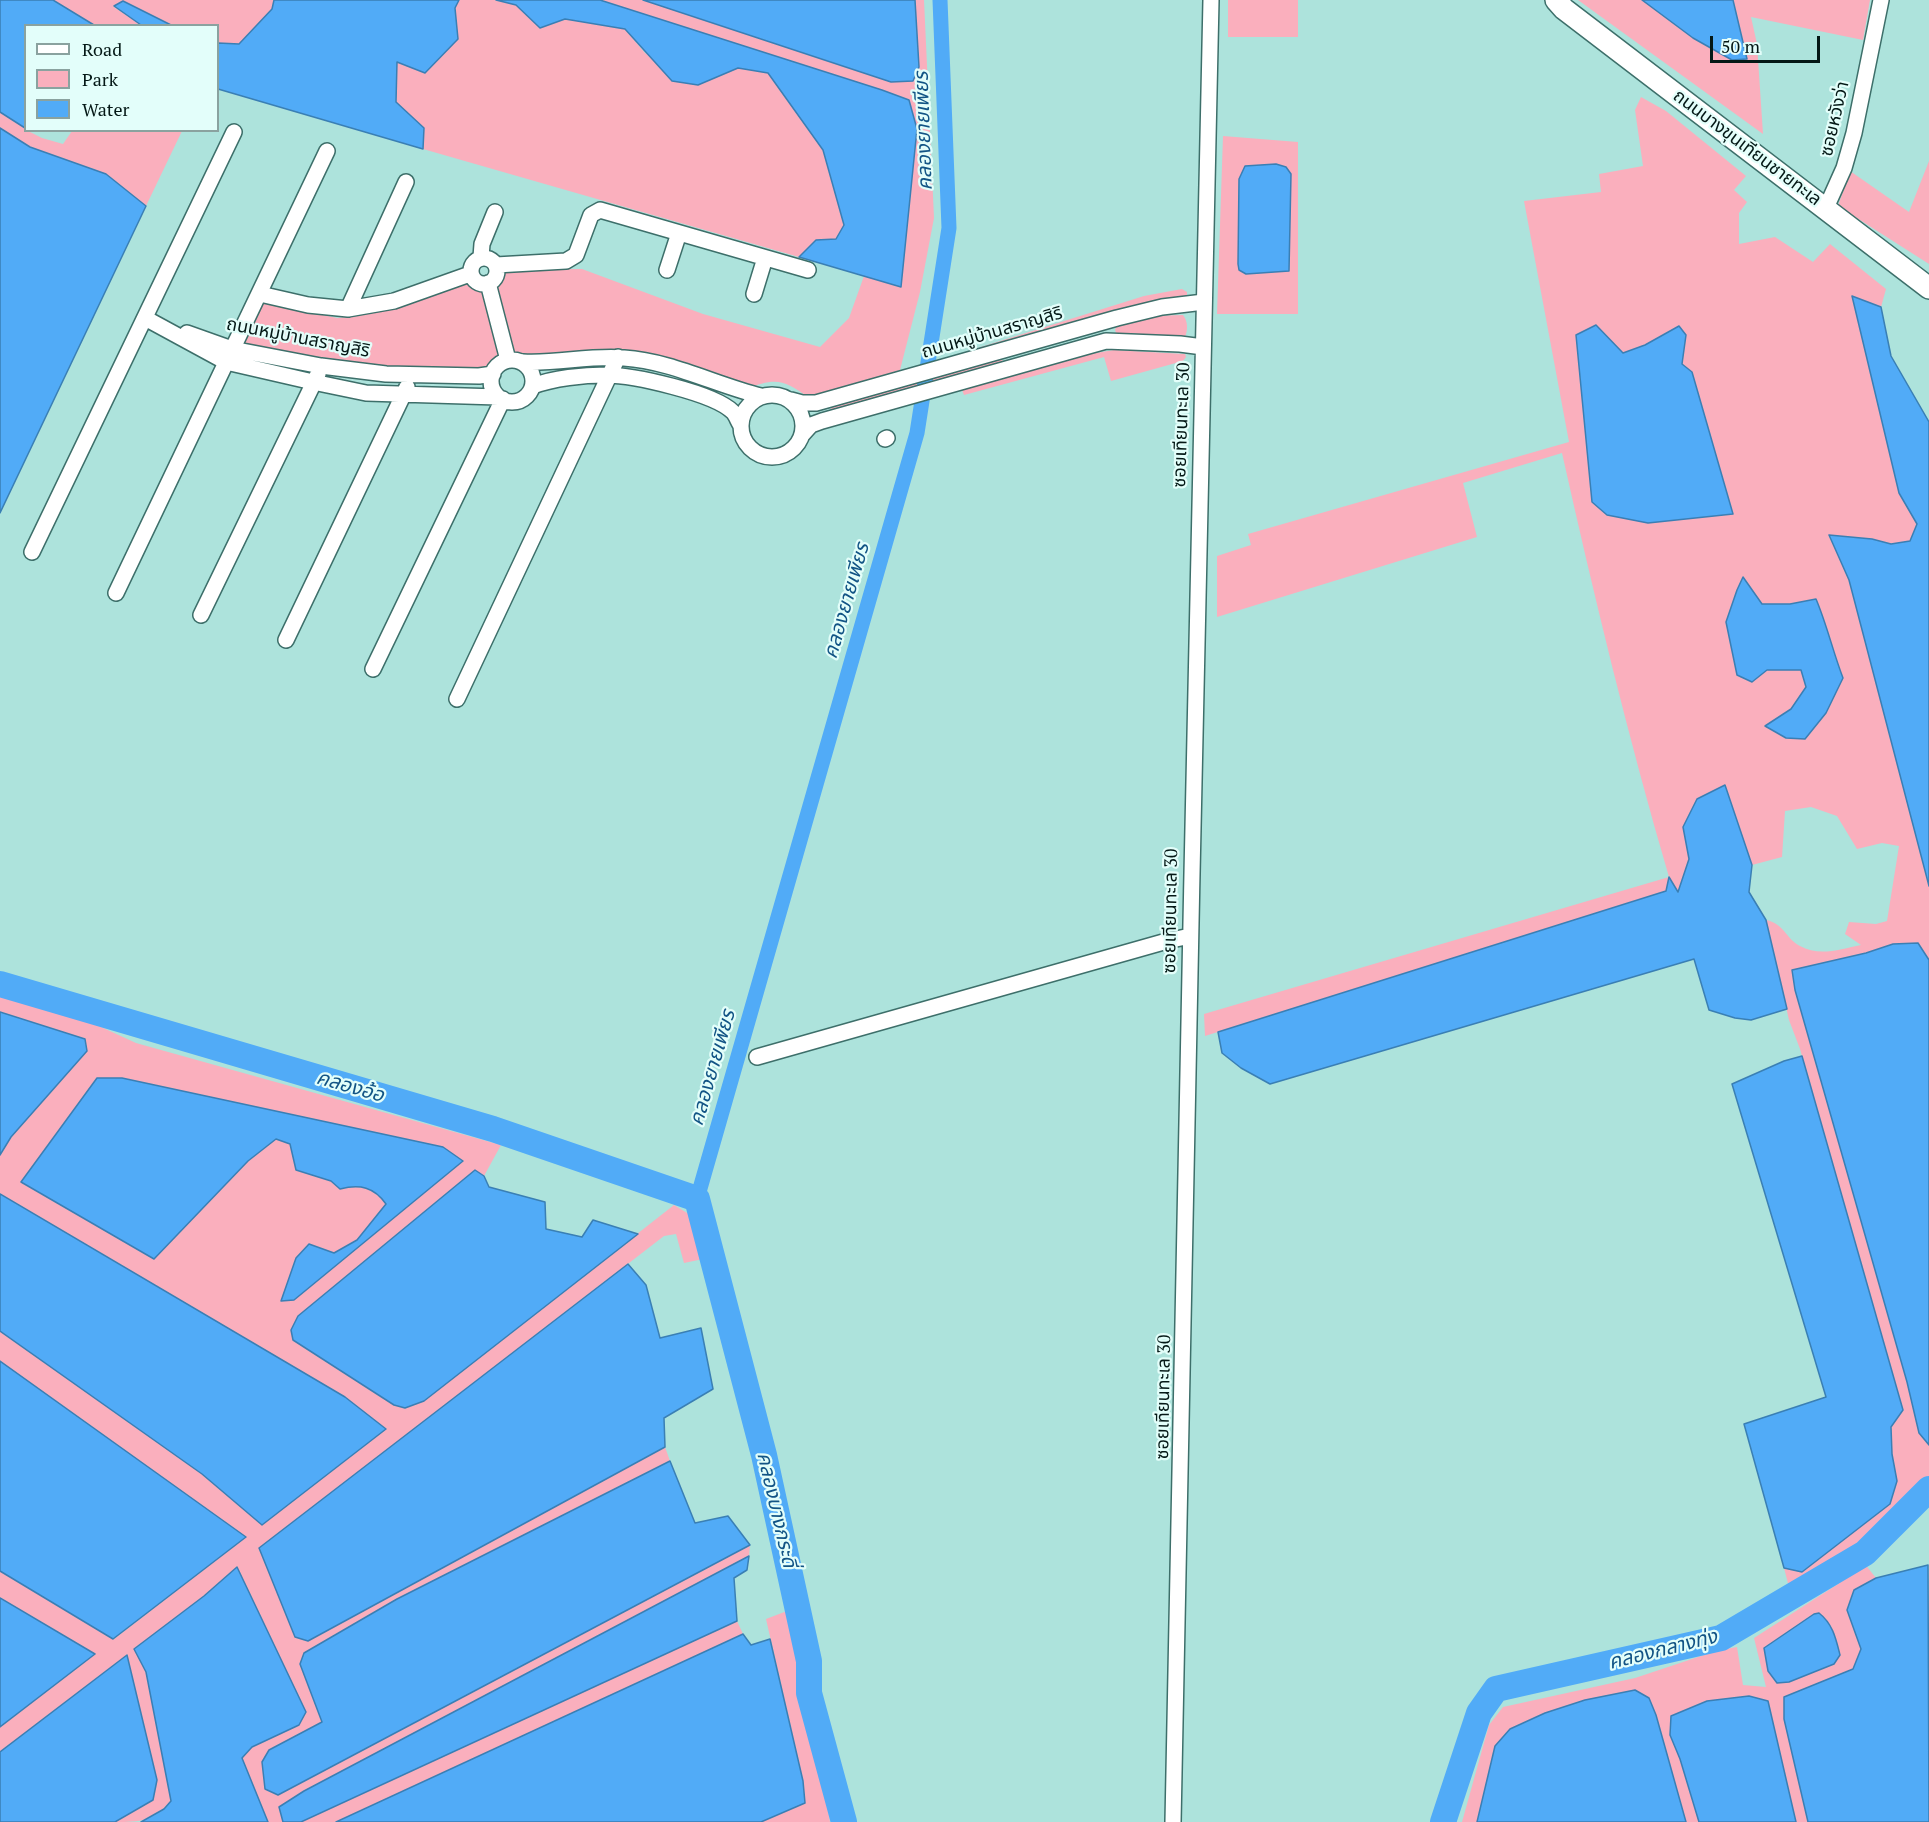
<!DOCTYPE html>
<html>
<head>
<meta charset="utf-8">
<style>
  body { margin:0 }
  #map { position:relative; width:1929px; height:1822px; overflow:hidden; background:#ade3dc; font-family:"PT Serif",serif }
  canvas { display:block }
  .legend { position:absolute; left:24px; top:24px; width:195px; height:108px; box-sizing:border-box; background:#e3fefa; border:2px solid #8aa29f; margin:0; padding:8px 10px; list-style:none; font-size:18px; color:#041816 }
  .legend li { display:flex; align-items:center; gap:12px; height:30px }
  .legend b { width:30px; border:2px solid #8aa29f }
  .scale { position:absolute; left:1710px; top:36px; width:110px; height:27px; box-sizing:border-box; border:3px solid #041816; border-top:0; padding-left:8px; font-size:18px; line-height:21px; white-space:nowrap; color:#041816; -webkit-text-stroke:4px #e3fefa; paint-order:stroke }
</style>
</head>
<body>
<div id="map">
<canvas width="1929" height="1822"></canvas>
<ul class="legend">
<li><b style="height:8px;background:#fff"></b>Road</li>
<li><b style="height:16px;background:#faafbd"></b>Park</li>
<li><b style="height:16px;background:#51abf7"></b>Water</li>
</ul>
<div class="scale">50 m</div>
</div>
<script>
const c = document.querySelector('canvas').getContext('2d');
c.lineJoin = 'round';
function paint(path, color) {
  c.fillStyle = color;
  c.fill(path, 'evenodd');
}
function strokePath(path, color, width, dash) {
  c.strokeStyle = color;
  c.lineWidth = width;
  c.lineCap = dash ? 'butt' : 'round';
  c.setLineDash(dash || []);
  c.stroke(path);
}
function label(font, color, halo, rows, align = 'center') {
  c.font = font + ' "PT Serif","Noto Sans Thai",serif';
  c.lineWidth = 4.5;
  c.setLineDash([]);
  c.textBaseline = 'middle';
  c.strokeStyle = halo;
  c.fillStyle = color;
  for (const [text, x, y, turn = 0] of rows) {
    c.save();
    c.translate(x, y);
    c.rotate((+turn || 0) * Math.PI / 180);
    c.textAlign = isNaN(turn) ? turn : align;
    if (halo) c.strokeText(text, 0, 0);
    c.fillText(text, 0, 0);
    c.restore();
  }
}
paint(new Path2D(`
  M 53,0 L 274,0 L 272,9 L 239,45 L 218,43 L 218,26 L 171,25 L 123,1 L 114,7 L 141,25 L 94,25 Z
  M 459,0 L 496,0 L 516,5 L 540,27 L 565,19 L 625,29 L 645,53 L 698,85 L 738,68 L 768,73 L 823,150 L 844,225 L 836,240 L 816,240 L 799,257 L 423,149 L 424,128 L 396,102 L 397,61 L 458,40 L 455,7 Z
  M 600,0 L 643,0 L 891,82 L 919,67 L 915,0 L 924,0 L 934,218 L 920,292 L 900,370 L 809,398 C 783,378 775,378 745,389 L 711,372 L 656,358 L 531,359 L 515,353 L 499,357 L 487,368 L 462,371 L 417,370 L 247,347 L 244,341 L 260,301 L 337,318 L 358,316 L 465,282 L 474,289 L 496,290 L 505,270 L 582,269 L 703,314 L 820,347 L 849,318 L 864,276 L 901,287 L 882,90 Z
  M 1228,0 L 1298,0 L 1298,37 L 1228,37 Z
  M 1578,0 L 1642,0 L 1693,38 L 1737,15 L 1733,0 L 1870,0 L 1863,40 L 1751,17 L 1757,44 L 1763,134 Z
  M 1641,97 L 1666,111 L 1746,176 L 1734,190 L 1747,202 L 1739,213 L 1739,244 L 1775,237 L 1813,262 L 1830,244 L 1886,289 L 1881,307 L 1852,297 L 1899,493 L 1917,524 L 1910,541 L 1892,544 L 1872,539 L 1829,536 L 1849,579 L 1929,886 L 1929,960 L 1918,943 L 1893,944 L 1866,953 L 1792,970 L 1795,990 L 1907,1382 L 1919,1433 L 1929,1445 L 1929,1477 L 1889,1518 L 1808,1581 L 1790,1591 L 1784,1568 L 1802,1572 L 1897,1481 L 1892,1454 L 1891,1427 L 1903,1410 L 1800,1049 L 1789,1020 L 1766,920 C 1785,924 1785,938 1800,946 C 1819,957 1841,949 1861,945 L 1845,934 L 1849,922 L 1876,924 L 1887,921 L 1899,846 L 1882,843 L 1857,849 L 1837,816 L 1811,807 L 1785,811 L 1782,857 L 1752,865 L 1725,786 L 1683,827 L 1689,859 L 1678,893 L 1669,877 L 1666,891 L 1205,1036 L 1204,1014 L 1669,877 C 1628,737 1594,596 1562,453 L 1463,483 L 1477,537 L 1217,617 L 1217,556 L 1251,545 L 1248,534 L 1569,442 L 1524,201 L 1601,192 L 1599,174 L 1643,166 L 1635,110 ZM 1596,325 L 1623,353 L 1645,345 L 1679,326 L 1682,364 L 1692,372 L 1732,514 ZM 1743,578 L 1762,604 L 1790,604 L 1815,599 L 1843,679 L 1791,709 L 1806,687 L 1801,670 L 1767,670 Z
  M 0,112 L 25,128 L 26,130 L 42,138 L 63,144 L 72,131 L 182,131 L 146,206 L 106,174 L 30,147 L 0,128 Z
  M 1223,136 L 1298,142 L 1298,314 L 1217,314 Z
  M 1929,161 L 1929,264 L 1838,206 L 1850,171 L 1909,212 Z
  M 1182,289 L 1187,292 L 1187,298 L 1070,325 L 946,358 L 1144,296 Z
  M 1183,315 C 1188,321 1188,330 1185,337 L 1181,338 L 1145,337 L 1134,333 L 1129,338 L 1117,335 L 1115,330 L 1117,325 L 1147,316 Z
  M 1114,350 L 1185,354 L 1186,357 L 1183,361 L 1111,381 L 1104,357 L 964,395 L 962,390 L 1090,354 Z
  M 1002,359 L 1003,362 L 833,412 L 830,407 Z
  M 0,993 L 77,1016 L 136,1043 L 501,1145 L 484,1176 L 475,1170 L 298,1316 L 405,1408 L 424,1401 L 674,1205 L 692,1216 L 703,1259 L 684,1263 L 676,1234 L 664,1236 L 260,1548 L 295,1637 L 308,1641 L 665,1447 L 670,1461 L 397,1599 L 304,1653 L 300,1664 L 322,1723 L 269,1750 L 278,1794 L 750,1545 L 749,1556 L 304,1791 L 279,1807 L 283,1822 L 268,1822 L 242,1758 L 252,1747 L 299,1725 L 236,1568 L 204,1596 L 134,1649 L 146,1672 L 171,1801 C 153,1821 141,1822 115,1822 L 153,1800 L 127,1655 L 0,1752 L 0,1727 L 95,1654 L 0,1598 L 0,1571 L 114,1639 L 246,1537 L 0,1361 L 0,1331 L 202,1474 L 262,1525 L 386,1429 L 345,1397 L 0,1194 L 0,1155 L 11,1137 L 87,1050 L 85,1039 L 0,1012 ZM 122,1078 L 443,1147 L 462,1161 L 282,1301 L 296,1258 L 309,1244 L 334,1253 L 357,1240 L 386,1204 C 373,1187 361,1184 340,1189 L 331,1181 L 296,1170 L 290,1143 L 276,1139 L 248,1161 L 154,1259 Z
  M 1864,1563 L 1876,1578 L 1854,1590 L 1847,1610 L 1861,1649 L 1853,1669 L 1784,1697 L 1784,1719 L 1808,1822 L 1796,1822 L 1768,1701 L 1670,1735 L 1680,1759 L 1699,1822 L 1686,1822 L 1656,1715 L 1649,1698 L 1635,1690 L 1585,1700 L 1545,1713 L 1510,1729 L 1495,1746 L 1477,1822 L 1462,1822 L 1489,1725 L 1503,1707 L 1635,1678 L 1716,1651 L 1737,1647 L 1743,1685 L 1766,1687 L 1754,1638 L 1838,1584 Z
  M 787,1611 L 820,1761 L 830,1822 L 761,1822 L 805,1802 L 803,1781 L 766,1619 Z
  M 737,1621 L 743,1634 L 336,1822 L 301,1822 Z`), '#faafbd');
const water = new Path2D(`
  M 0,0 L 53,0 L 94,25 L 26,26 L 25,128 L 0,112 Z
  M 274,0 L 459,0 L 455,8 L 458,39 L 425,73 L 397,62 L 396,102 L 424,128 L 423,149 L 218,89 L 218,43 L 239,44 L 272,9 Z
  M 496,0 L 600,0 L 882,90 L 909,100 L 917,129 L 901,287 L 799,257 L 816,240 L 836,239 L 844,225 L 823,150 L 768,73 L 738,68 L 698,85 L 672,81 L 625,29 L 565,19 L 540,28 L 516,5 Z
  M 643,0 L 915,0 L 919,67 L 913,81 L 891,82 Z
  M 1642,0 L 1733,0 L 1747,59 L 1732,60 L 1693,38 Z
  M 123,1 L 171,25 L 141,25 L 114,6 Z
  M 0,128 L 30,147 L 106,174 L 146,206 L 0,513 Z
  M 1276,164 L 1286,167 L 1291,174 L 1289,271 L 1246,274 L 1239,270 L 1238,264 L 1239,179 L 1245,166 Z
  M 1852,296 L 1881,307 L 1891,356 L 1929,422 L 1929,886 L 1849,580 L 1829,535 L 1872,539 L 1891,544 L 1910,541 L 1917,524 L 1899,493 Z
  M 1596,325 L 1623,353 L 1645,345 L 1679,326 L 1686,335 L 1682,364 L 1692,372 L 1733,514 L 1648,523 L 1607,515 L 1592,502 L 1576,335 Z
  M 1743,577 L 1762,604 L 1790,604 L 1816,599 C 1827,625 1833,652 1843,678 L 1826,713 L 1805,739 L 1786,738 L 1765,726 L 1791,709 L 1806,687 L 1801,670 L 1767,670 L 1752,682 L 1737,675 L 1726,622 L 1737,590 Z
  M 1725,785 L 1752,865 L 1749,892 L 1766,920 L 1787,1009 L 1751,1020 L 1735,1018 L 1709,1010 L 1694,959 L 1270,1084 L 1241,1068 L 1222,1053 L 1218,1032 L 1666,891 L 1669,877 L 1678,892 L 1689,859 L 1683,827 L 1697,799 Z
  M 1918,943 L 1929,960 L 1929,1445 L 1919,1433 L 1907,1382 L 1795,990 L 1792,970 L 1866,953 L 1893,944 Z
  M 0,1012 L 85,1039 L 87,1051 L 11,1137 L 0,1155 Z
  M 1802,1056 L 1903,1410 L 1891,1427 L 1892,1454 L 1897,1481 L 1890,1504 L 1802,1572 L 1784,1568 L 1744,1424 L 1826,1397 L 1732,1084 L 1784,1061 Z
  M 97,1078 L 122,1078 L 443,1147 L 463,1161 L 294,1300 L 281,1301 L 296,1258 L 309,1244 L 334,1253 L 357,1240 L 386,1204 C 374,1187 360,1184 340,1189 L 331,1181 L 296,1170 L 290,1144 L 276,1139 L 248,1161 L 154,1259 L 21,1182 Z
  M 475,1170 L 484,1176 L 489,1187 L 545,1202 L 546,1229 L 582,1237 L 593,1220 L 638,1234 L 424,1401 L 405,1408 L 394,1405 L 293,1340 L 291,1330 L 298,1316 Z
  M 0,1194 L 345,1397 L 386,1429 L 262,1525 L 202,1474 L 0,1331 Z
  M 628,1264 L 646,1285 L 660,1338 L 701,1328 L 713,1389 L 664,1418 L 665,1447 L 308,1641 L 295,1637 L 259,1548 Z
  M 0,1361 L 246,1537 L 113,1639 L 0,1571 Z
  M 670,1461 L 695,1523 L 728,1516 L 750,1545 L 278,1795 L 265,1789 L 262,1762 L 269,1750 L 322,1722 L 300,1664 L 304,1653 L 397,1599 Z
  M 749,1556 L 747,1570 L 734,1578 L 737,1621 L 301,1822 L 283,1822 L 279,1807 L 304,1791 Z
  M 1928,1565 L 1929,1822 L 1808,1822 L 1784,1719 L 1784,1697 L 1853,1669 L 1861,1649 L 1847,1610 L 1854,1590 L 1876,1578 Z
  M 237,1567 L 306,1712 L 299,1725 L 252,1747 L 242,1758 L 268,1822 L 141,1822 L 164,1809 L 171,1801 L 146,1672 L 134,1649 L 204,1596 Z
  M 0,1598 L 95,1654 L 0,1727 Z
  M 1819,1613 C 1833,1624 1836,1639 1840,1655 L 1834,1664 L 1789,1682 L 1777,1683 L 1768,1671 L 1764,1648 L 1814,1614 Z
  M 743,1634 L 751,1645 L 770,1639 L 803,1781 L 805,1803 L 761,1822 L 336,1822 Z
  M 127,1655 L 157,1780 L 153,1800 L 115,1822 L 0,1822 L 0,1752 Z
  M 1635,1690 L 1649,1698 L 1656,1715 L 1686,1822 L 1477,1822 L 1495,1746 L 1510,1729 L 1545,1713 L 1585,1700 Z
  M 1749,1696 L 1768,1701 L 1796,1822 L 1699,1822 L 1680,1759 L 1670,1735 L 1671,1716 L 1707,1701 Z`);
paint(water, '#51abf7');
strokePath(water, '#3a7fb4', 1.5);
strokePath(new Path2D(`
  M 697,1199 L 917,433 L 949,228 L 940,0`), '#51abf7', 15);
strokePath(new Path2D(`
  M 0,984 L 493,1129 L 697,1199 L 764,1455 L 809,1661 L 809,1693 L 844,1822
  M 1443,1822 L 1479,1713 L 1496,1689 L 1721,1638 L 1865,1553 L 1929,1489`), '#51abf7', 26);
const street = new Path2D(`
  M 1826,208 L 1844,168 L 1854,133 L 1881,0
  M 481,257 L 482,244 L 495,212
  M471 271a13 13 0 1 1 26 0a13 13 0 1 1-26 0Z
  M 496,265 L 566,261 L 576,255 L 591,215 L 600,210 L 808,270
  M 667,270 L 679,233
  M 488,283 L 508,360
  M 260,294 L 308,305 L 348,309 L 394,301 L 470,274
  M 754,294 L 765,258
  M 348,309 L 406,182
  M 145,318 L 226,362 L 313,382 L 366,393 L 498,397
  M 187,333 L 232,349 L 321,366 L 386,374 L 479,376 L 493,374
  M491 381a21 21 0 1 1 42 0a21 21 0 1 1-42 0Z
  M 523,362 C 558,364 589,355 624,358 C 671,361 716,385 761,396
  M 533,386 C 553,378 584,375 606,375 C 633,375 714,393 733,412 C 736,415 738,421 740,424
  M741 426a31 31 0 1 1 62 0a31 31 0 1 1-62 0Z
  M 791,400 L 802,403 L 816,403 L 1117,318 L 1162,307 L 1204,302
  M 802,435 L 811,425 L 822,421 L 1106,341 L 1180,344 L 1203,347
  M 885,439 L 887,438
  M 32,552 L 234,132
  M 116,593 L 327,151
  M 201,615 L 318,374
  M 286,640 L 407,387
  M 373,669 L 503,399
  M 457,699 L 618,357
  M 757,1057 L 1167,941 L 1190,936
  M 1173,1822 C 1187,1215 1195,607 1211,0`);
const secondary = new Path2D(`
  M 1556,0 L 1564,9 L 1929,288`);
strokePath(street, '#3d6f6a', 18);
strokePath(secondary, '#3d6f6a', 24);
strokePath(street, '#fff', 15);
strokePath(secondary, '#fff', 21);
label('18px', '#041816', '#e3fefa', [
  ["ซอยหวังว่า",1835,119,-77],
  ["ถนนบางขุนเทียนชายทะเล",1747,148,37],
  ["ถนนหมู่บ้านสราญสิริ",992,333,-16],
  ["ถนนหมู่บ้านสราญสิริ",298,338,11],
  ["ซอยเทียนทะเล 30",1182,425,-88],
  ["ซอยเทียนทะเล 30",1171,911,-89],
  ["ซอยเทียนทะเล 30",1164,1397,-89]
]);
label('italic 20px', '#125485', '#e3fefa', [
  ["คลองยายเพียร",924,131,-92],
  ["คลองยายเพียร",847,601,-74],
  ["คลองยายเพียร",713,1068,-74],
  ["คลองอ้อ",350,1087,16],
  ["คลองบางกระดี่",776,1510,77],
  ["คลองกลางทุ่ง",1663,1650,-14]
]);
</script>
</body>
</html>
